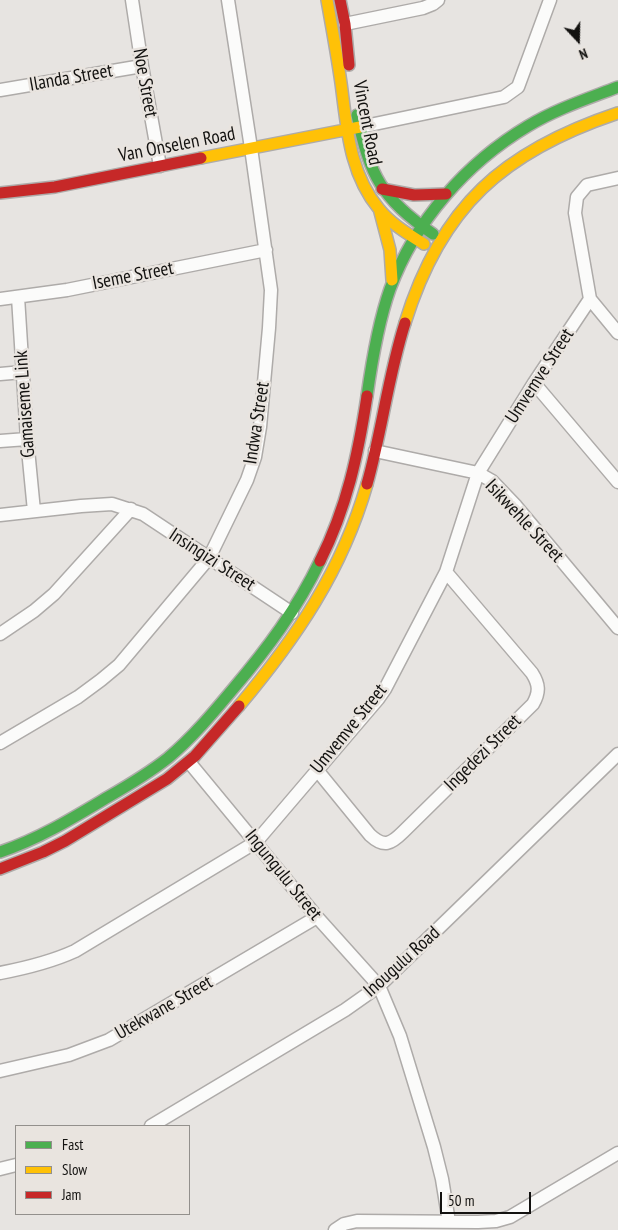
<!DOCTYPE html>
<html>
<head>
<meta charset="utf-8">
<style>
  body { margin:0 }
  #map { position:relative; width:618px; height:1230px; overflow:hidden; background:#e7e4e1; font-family:"PT Sans Narrow",sans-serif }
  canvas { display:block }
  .legend { position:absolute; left:15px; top:1125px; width:175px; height:90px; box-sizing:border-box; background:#e9e4df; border:1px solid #93908c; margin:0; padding:6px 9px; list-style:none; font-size:15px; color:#131210 }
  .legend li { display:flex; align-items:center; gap:10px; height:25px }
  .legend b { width:25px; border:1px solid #93908c }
  .north { position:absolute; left:553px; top:15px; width:50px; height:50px; -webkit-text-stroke:4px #e9e4df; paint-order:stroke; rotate:159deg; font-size:14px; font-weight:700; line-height:20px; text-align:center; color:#131210 }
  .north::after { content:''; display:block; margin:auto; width:18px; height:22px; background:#131210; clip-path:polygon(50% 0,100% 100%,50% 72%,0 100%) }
  .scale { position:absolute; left:440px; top:1192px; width:91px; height:22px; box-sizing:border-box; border:2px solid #131210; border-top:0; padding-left:6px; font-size:15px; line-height:18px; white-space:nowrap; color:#131210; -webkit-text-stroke:4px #e9e4df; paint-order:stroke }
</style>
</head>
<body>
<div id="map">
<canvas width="618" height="1230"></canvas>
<ul class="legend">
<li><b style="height:6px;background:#4caf50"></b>Fast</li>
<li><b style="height:6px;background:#ffc107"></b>Slow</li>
<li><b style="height:6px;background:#c62828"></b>Jam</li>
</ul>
<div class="north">N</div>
<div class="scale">50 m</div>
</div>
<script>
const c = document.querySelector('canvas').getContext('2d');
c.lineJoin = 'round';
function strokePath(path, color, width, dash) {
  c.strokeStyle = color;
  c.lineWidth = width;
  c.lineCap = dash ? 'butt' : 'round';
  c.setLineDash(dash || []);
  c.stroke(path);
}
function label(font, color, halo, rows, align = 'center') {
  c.font = font + ' "PT Sans Narrow",sans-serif';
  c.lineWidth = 5;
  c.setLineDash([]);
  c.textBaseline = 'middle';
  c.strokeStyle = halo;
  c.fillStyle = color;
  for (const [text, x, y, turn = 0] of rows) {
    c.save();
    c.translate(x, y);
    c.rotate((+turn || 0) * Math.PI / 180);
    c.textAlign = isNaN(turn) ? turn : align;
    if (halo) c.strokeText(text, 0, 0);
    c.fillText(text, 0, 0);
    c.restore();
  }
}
const street = new Path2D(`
  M 132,0 L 142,66 L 160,166
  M 345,24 L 423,8 L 433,4 L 438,0
  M 0,90 L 142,66
  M 360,127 L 504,97 L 518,87 L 550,0
  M 618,178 L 587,185 L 577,197 L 575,213 L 590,299 L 618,333
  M 18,297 L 27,439 L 34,511
  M 0,299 L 67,290 L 266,250
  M 0,374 L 23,372
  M 534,383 L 618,482
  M 0,441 L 27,439
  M 375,451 L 478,473 L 492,481 L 516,506 L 618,628
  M 0,515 L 81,506 L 112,504 L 143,514 L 292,613
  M 0,634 L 34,611 L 54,594 L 131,509
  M 0,743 L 78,697 L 101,680 L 119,665 L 209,558 L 247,480 L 255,457 L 260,427 L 269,328 L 271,290 L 251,148 L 228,0
  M 189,762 L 317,917 L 379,986 L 400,1036 L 434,1147 L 442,1179 L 449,1222
  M 317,770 L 370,835 C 384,848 391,844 403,832 L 533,704 C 540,692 539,684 532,673 L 446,572
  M 0,973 C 26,968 51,962 75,951 L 256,842 L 378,699 L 385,689 L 446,572 L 478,473 L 534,383 L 590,299
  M 0,1071 L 69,1055 L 109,1040 L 317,917
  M 151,1126 L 345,1010 L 379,986 L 618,754
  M 0,1169 L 16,1165
  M 335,1230 L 344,1224 L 357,1221 L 478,1222 L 496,1221 L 510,1217 L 618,1153`);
const fast = new Path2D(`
  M 357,115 C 370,176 381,198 433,234
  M 367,396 C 372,360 378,323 390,289 C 415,221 466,163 528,126 C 556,109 587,99 618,87
  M 0,852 C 39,839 73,818 108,797 C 129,785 149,773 168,758 C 192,738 213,713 233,689 C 267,649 297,609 320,561`);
const slow = new Path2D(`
  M 327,0 C 332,28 337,55 341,83 C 347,127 349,173 379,209 C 391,224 408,234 424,244
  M 201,158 L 360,127
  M 380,212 L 390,250 L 392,280
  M 405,323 C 441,206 504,151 618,113
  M 239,706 C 296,638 342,571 367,484`);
const jam = new Path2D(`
  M 340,0 L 345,24 L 349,65
  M 382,189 L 414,195 L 446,194
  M 0,193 L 55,187 L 201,158
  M 367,484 C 382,431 388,376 405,323
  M 320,561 C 347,507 358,455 367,396
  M 0,869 L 43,852 L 65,841 L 167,779 L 195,756 L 239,706`);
strokePath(street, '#aeaba9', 15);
strokePath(fast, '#aeaba9', 14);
strokePath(slow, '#aeaba9', 14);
strokePath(jam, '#aeaba9', 14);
strokePath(street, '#fbfbfa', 12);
strokePath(fast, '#4caf50', 11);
strokePath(slow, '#ffc107', 11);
strokePath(jam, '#c62828', 11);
label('19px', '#131210', '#e9e4df', [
  ["Ilanda Street",71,78,-10],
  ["Noe Street",145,83,80],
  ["Vincent Road",367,123,79],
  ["Van Onselen Road",177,145,-11],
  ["Iseme Street",133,276,-11],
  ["Umvemve Street",540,376,-57],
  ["Gamaiseme Link",25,404,-94],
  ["Indwa Street",257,423,-81],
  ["Isikwehle Street",524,521,47],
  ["Insingizi Street",212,560,33],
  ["Umvemve Street",349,729,-51],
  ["Ingedezi Street",483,753,-45],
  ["Ingungulu Street",283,875,51],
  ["Inougulu Road",402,962,-42],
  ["Utekwane Street",164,1008,-30]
]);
</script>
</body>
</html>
